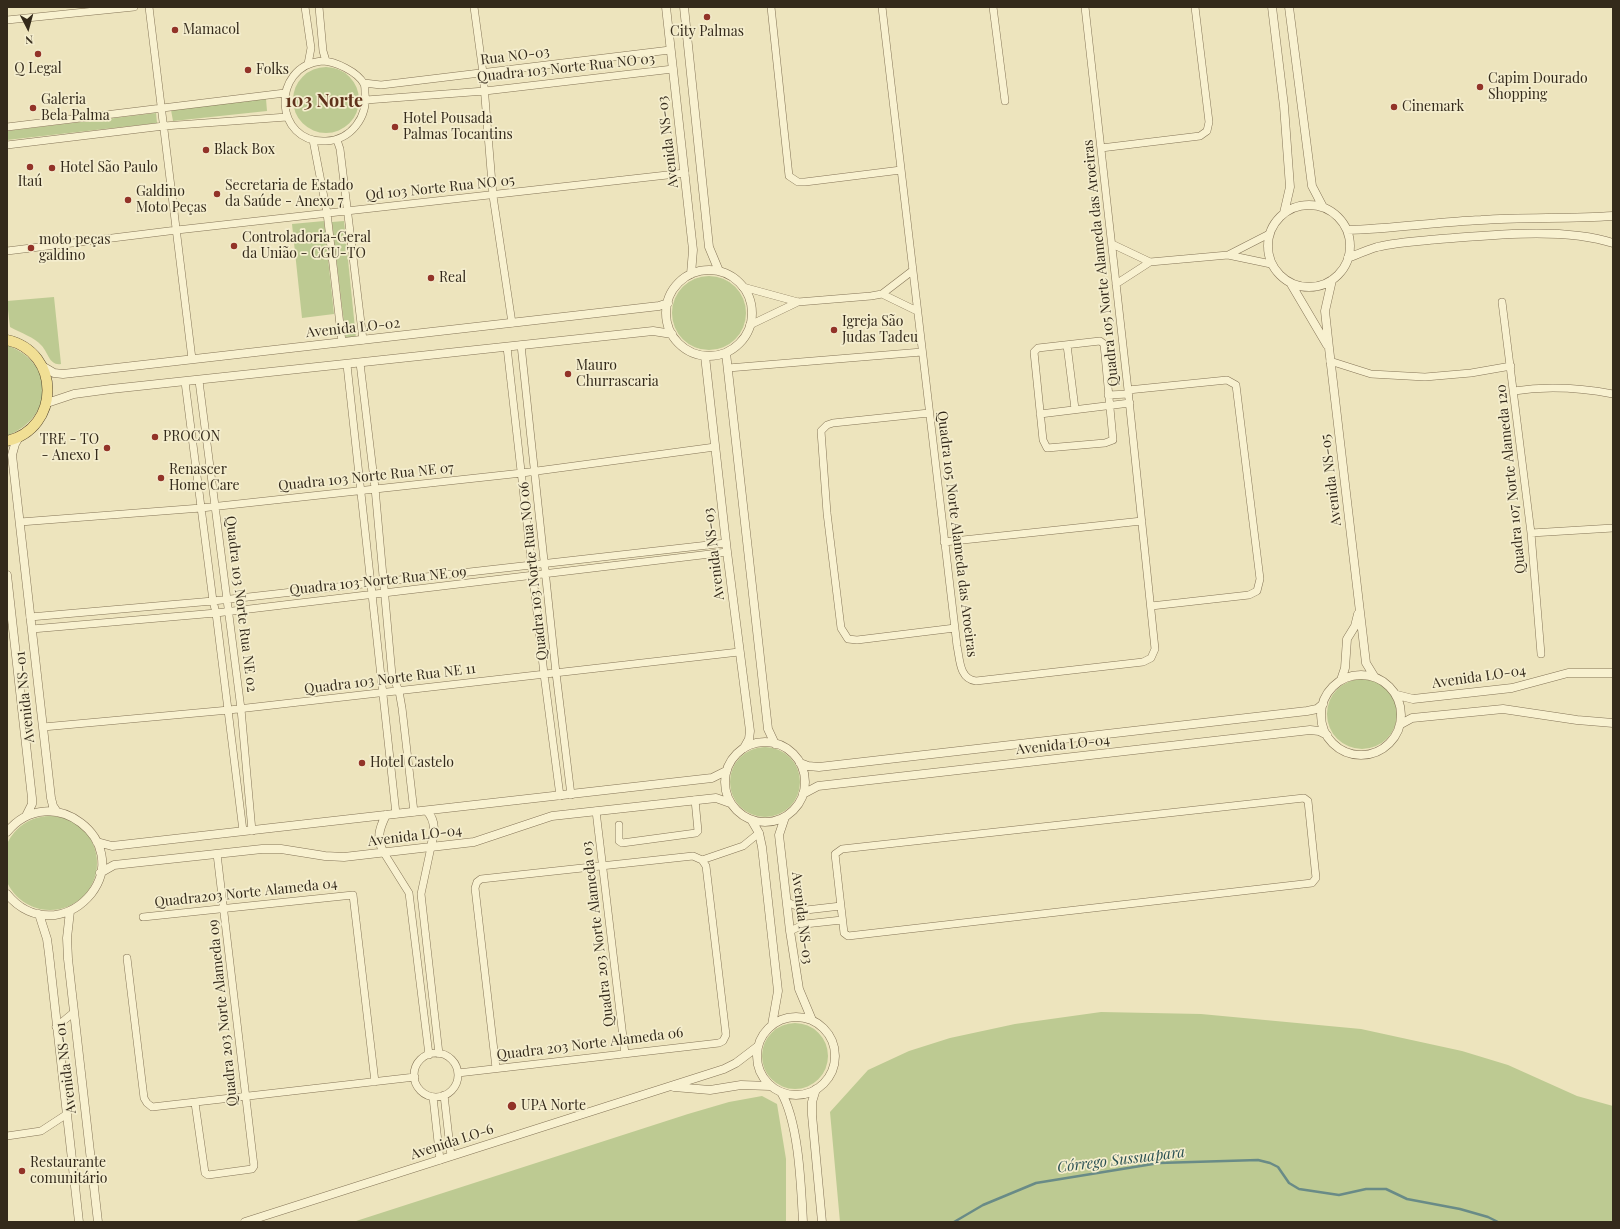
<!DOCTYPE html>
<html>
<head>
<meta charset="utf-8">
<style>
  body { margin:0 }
  #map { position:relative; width:1620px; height:1229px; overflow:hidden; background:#ede4bd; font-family:"Playfair Display",serif }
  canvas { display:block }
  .frame { position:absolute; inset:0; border:8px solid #342a1b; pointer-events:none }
  .north { position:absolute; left:8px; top:8px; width:40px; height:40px; -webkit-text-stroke:3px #f4edcd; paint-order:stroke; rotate:174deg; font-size:11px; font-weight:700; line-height:16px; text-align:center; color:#342a1b }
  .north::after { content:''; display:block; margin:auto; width:14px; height:18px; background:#342a1b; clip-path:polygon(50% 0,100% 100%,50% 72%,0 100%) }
</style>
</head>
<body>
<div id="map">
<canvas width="1620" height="1229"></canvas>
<div class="frame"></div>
<div class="north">N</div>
</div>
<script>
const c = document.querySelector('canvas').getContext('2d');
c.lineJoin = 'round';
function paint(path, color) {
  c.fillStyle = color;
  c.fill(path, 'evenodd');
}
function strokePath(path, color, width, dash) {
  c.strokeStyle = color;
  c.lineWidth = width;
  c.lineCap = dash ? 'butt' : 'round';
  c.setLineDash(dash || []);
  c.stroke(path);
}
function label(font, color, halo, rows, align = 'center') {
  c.font = font + ' "Playfair Display",serif';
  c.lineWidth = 3.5;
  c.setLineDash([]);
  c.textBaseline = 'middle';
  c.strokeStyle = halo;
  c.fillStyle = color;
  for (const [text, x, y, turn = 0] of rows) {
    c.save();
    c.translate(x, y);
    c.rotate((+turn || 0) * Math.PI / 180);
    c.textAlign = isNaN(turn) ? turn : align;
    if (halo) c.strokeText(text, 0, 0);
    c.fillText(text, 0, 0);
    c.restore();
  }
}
paint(new Path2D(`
  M293 100a33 33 0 1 1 66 0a33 33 0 1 1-66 0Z
  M 266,99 L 267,111 L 173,121 L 171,110 Z
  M 156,113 L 157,123 L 7,140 L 7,131 Z
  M 324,221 L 334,314 L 302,318 L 292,224 Z
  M 344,221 L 356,338 L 346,340 L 332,222 Z
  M672 313a37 37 0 1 1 74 0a37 37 0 1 1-74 0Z
  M 54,297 L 61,364 C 50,366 48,353 42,346 C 34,337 21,333 10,327 L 7,301 Z
  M 7,345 C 56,364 55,416 7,436 Z
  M1327 714a35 35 0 1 1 70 0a35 35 0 1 1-70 0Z
  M730 782a35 35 0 1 1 70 0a35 35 0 1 1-70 0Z
  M3 863a47 47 0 1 1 94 0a47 47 0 1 1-94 0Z
  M 1101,1012 L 1201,1014 L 1361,1029 L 1462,1051 L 1508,1065 L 1577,1096 L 1613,1106 L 1613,1222 L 840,1222 L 830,1112 L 868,1070 L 909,1051 L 950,1038 L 1015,1024 Z
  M762 1056a33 33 0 1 1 66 0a33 33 0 1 1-66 0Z
  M 762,1096 L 777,1104 L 786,1159 L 786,1222 L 353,1222 L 688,1114 L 729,1102 Z`), '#bdca92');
strokePath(new Path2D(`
  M 954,1222 L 983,1205 L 1036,1183 L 1159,1163 L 1258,1160 L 1270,1163 L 1278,1167 L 1289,1183 L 1299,1189 L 1339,1195 L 1366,1189 L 1386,1189 L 1407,1199 L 1460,1209 L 1488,1217 L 1498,1222`), '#698b87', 2.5);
const minor = new Path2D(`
  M 149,7 L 192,359
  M 305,7 L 311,48 L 308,64
  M 319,7 L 323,51 L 326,61
  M 474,7 L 483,73 L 493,196 L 512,323
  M 771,7 L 789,176 L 798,182 L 805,182 L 901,170
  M 882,7 L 957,646 C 960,659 959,679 976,681 L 1143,662 L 1151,658 L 1155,649 L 1128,390 L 1085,7
  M 993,7 L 1005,101
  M 7,20 L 134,7
  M 322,61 C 335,61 358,72 364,84 C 365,86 365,90 365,93 C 368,117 351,140 326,141 C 274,144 270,66 322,61 Z
  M 364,83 L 381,85 L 670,50
  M 366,100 L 485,91 L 673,69
  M 7,127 L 285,93
  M 313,140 L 327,213 L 342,342
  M 337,140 L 340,149 L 363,340
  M 7,145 L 164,126 L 287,117
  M 1101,148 L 1200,136 L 1207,131 L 1209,122 L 1195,7
  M 1112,244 L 1150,262
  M 7,251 L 177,230 L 685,173
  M 1228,255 L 1269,234
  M 1116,284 L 1150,262 L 1228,255 L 1271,264
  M 743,287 L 798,302 L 871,296 L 882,294 L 912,271
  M 882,294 L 917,311
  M 1502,302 L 1531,533 L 1541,654
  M 750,325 L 798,302
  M 1100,341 L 1104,344 L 1113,440 L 1105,443 L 1047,448 L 1043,440 L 1034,352 L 1038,348 Z
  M 521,345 L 556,673 L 571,795
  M 1067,345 L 1075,409
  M 507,347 L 544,674 L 560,796
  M 1330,361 L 1371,374 L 1425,377 L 1471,373 L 1511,366
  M 360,363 L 375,488 L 392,675 L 399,691 L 402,708 L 414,812
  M 347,365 L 396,814
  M 728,368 L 922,352
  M 199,381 L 241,709 L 252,831
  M 185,382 L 213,601 L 216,613 L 243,831
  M 1128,390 L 1227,380 L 1236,385 L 1260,579 L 1257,591 L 1249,595 L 1151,606
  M 1514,391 C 1546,386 1581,388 1613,394
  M 1108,395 L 1129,394
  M 929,413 L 833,423 L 827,425 L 821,431 L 827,513 L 841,628 L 848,639 L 857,640 L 955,628
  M 1040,414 L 1130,403
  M 20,522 L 201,508 L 522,473 L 715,447
  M 1531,533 L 1613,528
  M 944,542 L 1142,521
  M 30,617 L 213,601 L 726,543
  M 32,629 L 216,613 L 727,552
  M 43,727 L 229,710 L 739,652
  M 1304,798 L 1308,801 L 1316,878 L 1312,883 L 848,936 L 844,933 L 835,854 L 842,849 Z
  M 596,811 L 625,1054
  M 619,825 L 619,841 L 622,843 L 696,833 L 698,831 L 695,800
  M 431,847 L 421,894 L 439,1054
  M 384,853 L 409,893 L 429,1055
  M 702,860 L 743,846 L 759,833
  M 787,902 L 806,910 L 841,906
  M 143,917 L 353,895 L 375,1082
  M 790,931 L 805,924 L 842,920
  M 127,958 L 144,1098 L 147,1103 L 152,1107 L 415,1077
  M 56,1027 L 73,1013
  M414 1075a22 22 0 1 1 44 0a22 22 0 1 1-44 0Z
  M 458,1073 L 719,1043 L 723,1041 L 726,1035 L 706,866 L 702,860 L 693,856 L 481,879 L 477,882 L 475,888 L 496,1068
  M 444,1095 L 451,1156
  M 433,1097 L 440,1160
  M 195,1103 L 205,1173 L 208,1175 L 252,1169 L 254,1166 L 217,854
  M 7,1136 L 41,1131 L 67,1114`);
const tertiary = new Path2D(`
  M 666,7 L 693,250 L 691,274
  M 684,7 L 709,247 L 719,271
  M 1272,7 L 1284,106 L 1290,187 L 1284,213
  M 1289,7 L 1312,186 L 1323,207
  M1268 246a41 41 0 1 1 82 0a41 41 0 1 1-82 0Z
  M 1347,230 C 1392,229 1436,222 1481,220 C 1525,217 1569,219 1613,216
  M 1348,258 C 1358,254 1367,250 1377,247 C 1397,242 1419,241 1440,239 C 1492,235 1564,227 1613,243
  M666 313a43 43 0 1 1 86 0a43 43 0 1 1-86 0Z
  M 1332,280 L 1325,311 L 1329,348 L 1366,663 L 1374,676
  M 1291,284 L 1327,345
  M 726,353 L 768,729 L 775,744
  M 705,356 L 727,552 L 750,731 L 749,739 L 744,748
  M 42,366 L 54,373 L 63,374 L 659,306 L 668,303
  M 47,403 L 74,394 L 111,389 L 653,331 L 672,334
  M 19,437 L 15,444 L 12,455 L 51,798 L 53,806 L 57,812
  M 7,575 L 32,798 L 32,804 L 26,816
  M1321 715a40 40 0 1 1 80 0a40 40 0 1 1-80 0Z
  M 1341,680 L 1345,668 L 1347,639 L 1355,626 L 1358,614
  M 1397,695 L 1413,699 L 1512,688 L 1568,673 L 1613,673
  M 1401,724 L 1412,718 L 1503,709 L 1577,720 L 1613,723
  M725 782a40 40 0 1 1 80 0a40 40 0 1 1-80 0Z
  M 800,763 L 808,766 L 819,767 L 1307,711 L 1317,709 L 1323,704
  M 803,794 L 818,786 L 1310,730 L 1319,731 L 1327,735
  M 427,811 C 437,822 434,834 431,847
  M 785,817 L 779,835 L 790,931 L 799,989 L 812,1020
  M 752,821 L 759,833 L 762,847 L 778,991 L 772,1025
  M 7,832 C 51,778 132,841 91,894 C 82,905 69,913 55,915 C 36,917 19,909 7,894
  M 97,842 L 112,846 L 712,778 L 726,771
  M 384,853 C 376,839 379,829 386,815
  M 100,873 L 114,865 L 262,849 L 281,849 L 325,856 L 344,857 L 474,842 L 552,816 L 716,798 L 730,803
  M 70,911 L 67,938 L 68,959 L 98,1222
  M 39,914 L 47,939 L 49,954 L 79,1222
  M757 1056a39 39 0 1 1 78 0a39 39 0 1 1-78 0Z
  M 674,1087 L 710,1090 L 741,1085 L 770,1086
  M 816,1089 L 812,1102 L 812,1115 L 822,1222
  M 781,1092 C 799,1123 801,1186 803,1222
  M 245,1222 L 724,1069 L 736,1063 L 757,1047`);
const primary = new Path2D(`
  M 7,340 C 61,352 61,428 7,441`);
strokePath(minor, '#847457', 8);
strokePath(tertiary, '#847457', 9);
strokePath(primary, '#51422b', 11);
strokePath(minor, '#f8f1d0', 7);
strokePath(tertiary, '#f8f1d0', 8);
strokePath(primary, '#f1df94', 10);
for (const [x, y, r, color] of [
  [707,17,4,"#923328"],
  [175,30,4,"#923328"],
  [38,54,4,"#923328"],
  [248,70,4,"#923328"],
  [1480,87,4,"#923328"],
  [1394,107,4,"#923328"],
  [33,108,4,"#923328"],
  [395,127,4,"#923328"],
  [206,150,4,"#923328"],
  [30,167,4,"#923328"],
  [52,168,4,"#923328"],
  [217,194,4,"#923328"],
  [128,200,4,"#923328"],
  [234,246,4,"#923328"],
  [31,248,4,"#923328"],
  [431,278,4,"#923328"],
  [834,330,4,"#923328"],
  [568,374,4,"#923328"],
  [155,437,4,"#923328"],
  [107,448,4,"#923328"],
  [161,478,4,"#923328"],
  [362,763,4,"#923328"],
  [512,1106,5,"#923328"],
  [22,1171,4,"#923328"]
]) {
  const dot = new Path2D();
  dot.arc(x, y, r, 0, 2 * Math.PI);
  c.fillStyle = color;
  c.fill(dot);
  strokePath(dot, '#f4edcd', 1.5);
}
label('14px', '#342a1b', '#f4edcd', [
  ["Mamacol",183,30],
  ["City Palmas",707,32,"center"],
  ["Q Legal",38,69,"center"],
  ["Folks",256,70],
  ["Capim Dourado",1488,79],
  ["Shopping",1488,95],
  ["Galeria",41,100],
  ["Bela Palma",41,116],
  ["Cinemark",1402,107],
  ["Hotel Pousada",403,119],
  ["Palmas Tocantins",403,135],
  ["Black Box",214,150],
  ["Hotel São Paulo",60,168],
  ["Itaú",30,182,"center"],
  ["Secretaria de Estado",225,186],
  ["da Saúde - Anexo 7",225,202],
  ["Galdino",136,192],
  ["Moto Peças",136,208],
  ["Controladoria-Geral",242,238],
  ["da União - CGU-TO",242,254],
  ["moto peças",39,240],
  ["galdino",39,256],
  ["Real",439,278],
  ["Igreja São",842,322],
  ["Judas Tadeu",842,338],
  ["Mauro",576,366],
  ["Churrascaria",576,382],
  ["PROCON",163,437],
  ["TRE - TO",99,440,"right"],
  ["- Anexo I",99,456,"right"],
  ["Renascer",169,470],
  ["Home Care",169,486],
  ["Hotel Castelo",370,763],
  ["UPA Norte",521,1106],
  ["Restaurante",30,1163],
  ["comunitário",30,1179]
], 'left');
label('14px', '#342a1b', '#f4edcd', [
  ["Rua NO-03",515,56,-7],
  ["Quadra 103 Norte Rua NO 03",566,68,-6],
  ["Avenida NS-03",668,142,-97],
  ["Qd 103 Norte Rua NO 05",440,188,-6],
  ["Quadra 105 Norte Alameda das Aroeiras",1101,263,-96],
  ["Avenida LO-02",353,328,-6],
  ["Quadra 103 Norte Rua NE 07",366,477,-6],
  ["Quadra 107 Norte Alameda 120",1511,479,-96],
  ["Avenida NS-05",1331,480,-97],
  ["Quadra 105 Norte Alameda das Aroeiras",957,534,83],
  ["Avenida NS-03",714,554,-97],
  ["Quadra 103 Norte Rua NO 06",533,571,-96],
  ["Quadra 103 Norte Rua NE 09",378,581,-6],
  ["Quadra 103 Norte Rua NE 02",241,604,83],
  ["Avenida LO-04",1479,677,-8],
  ["Quadra 103 Norte Rua NE 11",390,679,-7],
  ["Avenida NS-01",25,697,-96],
  ["Avenida LO-04",1063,745,-6],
  ["Avenida LO-04",415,836,-7],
  ["Quadra203 Norte Alameda 04",246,893,-6],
  ["Avenida NS-03",802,918,83],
  ["Quadra 203 Norte Alameda 03",598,934,-97],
  ["Quadra 203 Norte Alameda 09",223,1013,-96],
  ["Quadra 203 Norte Alameda 06",590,1044,-7],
  ["Avenida NS-01",66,1068,-97],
  ["Avenida LO-6",452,1142,-18]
]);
label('italic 15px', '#2b5153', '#f4edcd', [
  ["Córrego Sussuapara",1121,1160,-7]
]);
label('bold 18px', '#5f321b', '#f4edcd', [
  ["103 Norte",324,101]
]);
</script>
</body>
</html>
